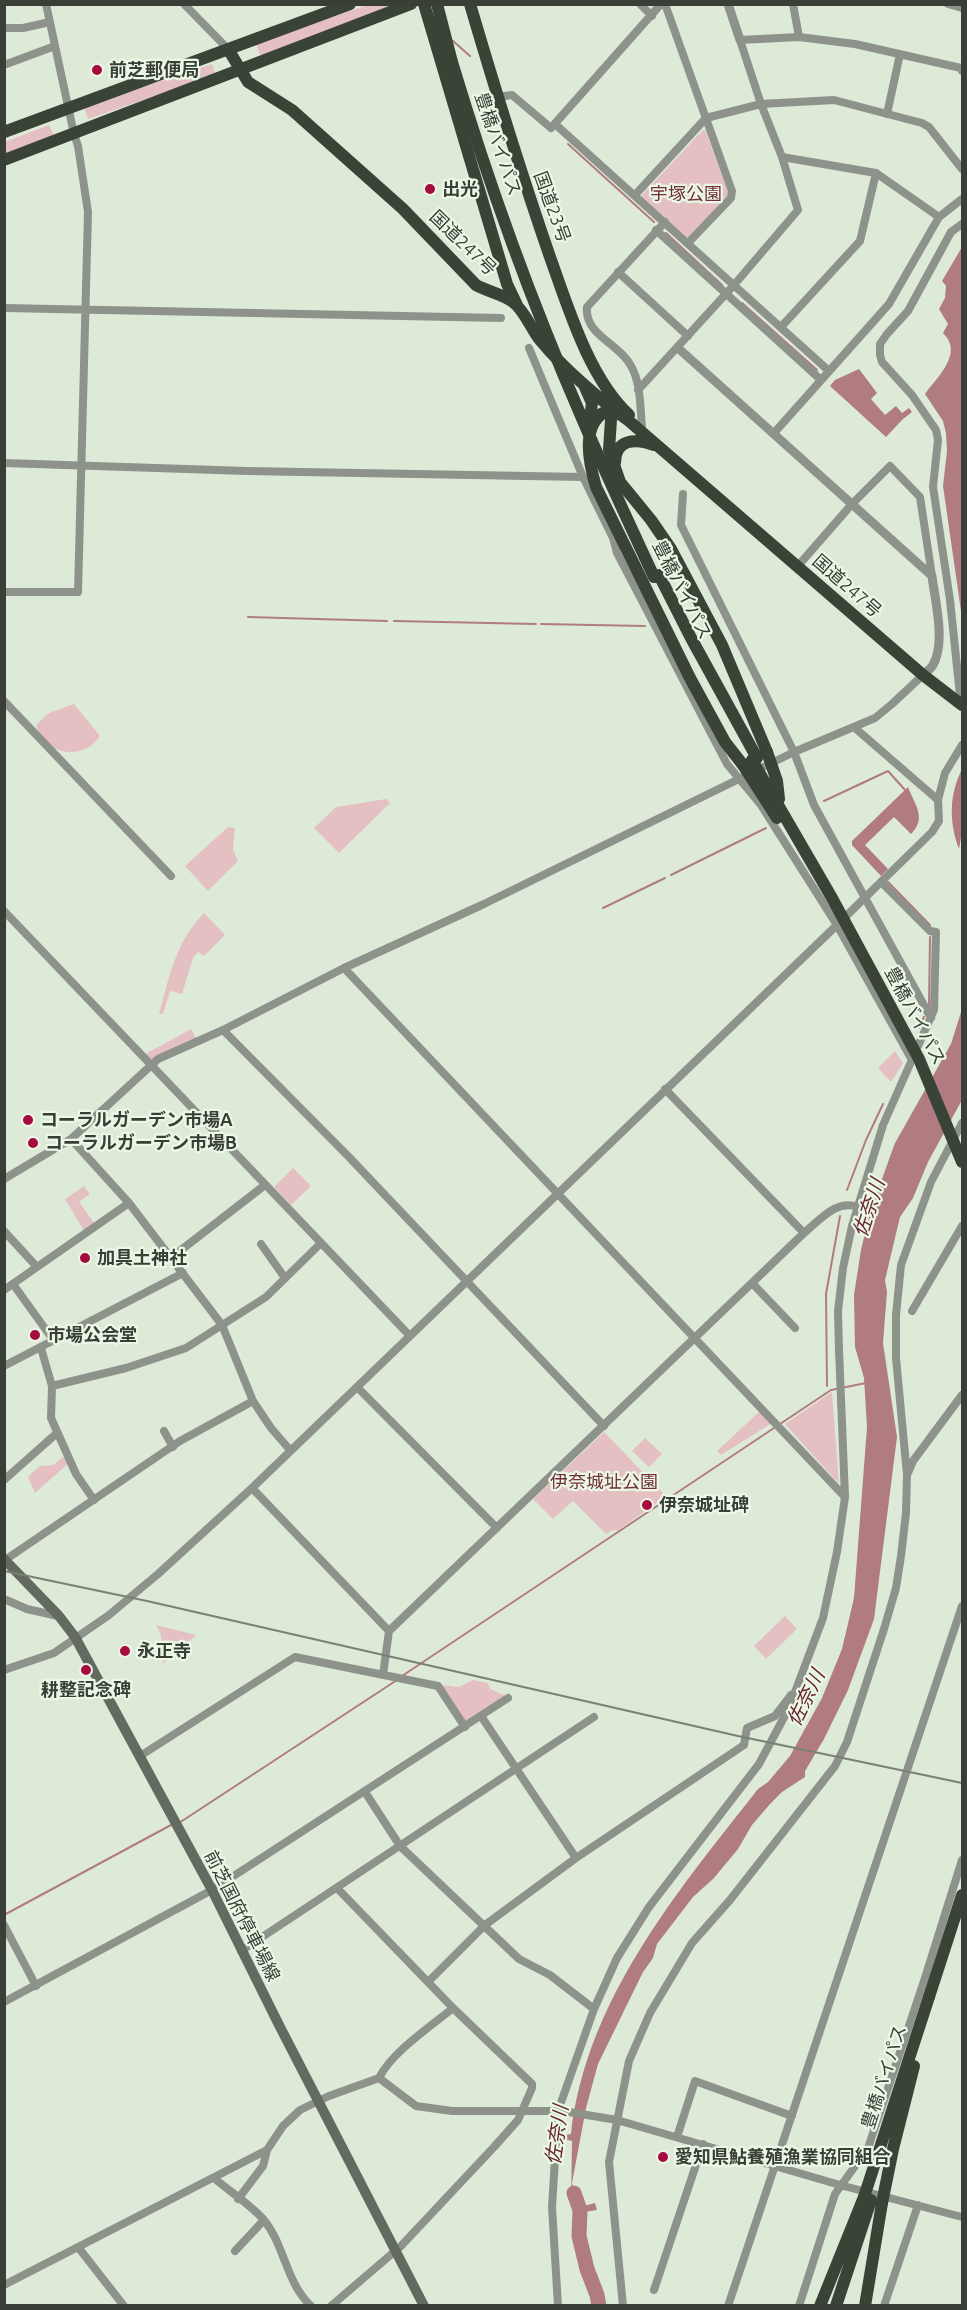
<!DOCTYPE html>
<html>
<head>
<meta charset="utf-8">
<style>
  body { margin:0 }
  #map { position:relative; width:967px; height:2310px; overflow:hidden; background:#ddead7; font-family:Ubuntu,sans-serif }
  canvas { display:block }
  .frame { position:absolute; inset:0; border:6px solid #393e37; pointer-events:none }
</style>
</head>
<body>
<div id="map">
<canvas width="967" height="2310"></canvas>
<div class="frame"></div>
</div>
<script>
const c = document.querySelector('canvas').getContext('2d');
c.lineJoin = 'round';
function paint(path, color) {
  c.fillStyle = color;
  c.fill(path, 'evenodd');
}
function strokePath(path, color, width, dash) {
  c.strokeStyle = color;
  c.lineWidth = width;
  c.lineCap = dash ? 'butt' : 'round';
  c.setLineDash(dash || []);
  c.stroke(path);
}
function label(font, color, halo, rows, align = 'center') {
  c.font = font + ' Ubuntu,"Noto Sans JP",sans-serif';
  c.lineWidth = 4.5;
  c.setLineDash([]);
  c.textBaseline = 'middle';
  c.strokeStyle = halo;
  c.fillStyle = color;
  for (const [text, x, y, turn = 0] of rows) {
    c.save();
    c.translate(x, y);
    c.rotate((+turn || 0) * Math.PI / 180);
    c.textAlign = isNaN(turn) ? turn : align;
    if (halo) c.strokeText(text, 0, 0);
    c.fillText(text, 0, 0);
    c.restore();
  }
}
paint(new Path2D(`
  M 367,5 L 396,5 L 261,57 L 256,44 Z
  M 212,64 L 216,75 L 88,119 L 84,107 Z
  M 49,125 L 55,137 L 5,156 L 5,142 Z
  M 703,130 L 705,130 L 729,193 L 728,197 L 688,237 L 686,237 L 642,198 L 642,195 Z
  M 74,704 L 100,736 C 83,762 44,755 36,725 L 49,713 Z
  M 386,799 L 390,803 L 339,853 L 314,828 L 336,807 Z
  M 228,827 L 235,828 L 233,849 L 238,861 L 208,891 L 185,866 Z
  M 204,913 L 225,935 L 204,956 L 198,952 L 193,958 L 182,994 L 170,991 L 163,1014 L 159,1014 C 170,975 175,943 204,913 Z
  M 191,1029 L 196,1038 L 149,1061 L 146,1058 L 147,1053 Z
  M 895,1051 L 903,1063 L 891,1082 L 878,1068 Z
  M 293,1168 L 311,1186 L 291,1205 L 274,1187 Z
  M 84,1186 L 90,1194 L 79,1202 L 95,1224 L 84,1231 L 65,1199 Z
  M 832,1392 L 839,1484 L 785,1424 Z
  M 761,1410 L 772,1423 L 721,1455 L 717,1451 Z
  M 604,1432 L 663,1493 L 665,1497 L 617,1531 L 613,1530 L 606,1534 L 573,1501 L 553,1519 L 533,1499 Z
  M 645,1438 L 662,1454 L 649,1467 L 632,1451 Z
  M 66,1455 L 69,1463 L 35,1493 L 28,1477 L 40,1466 L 53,1465 Z
  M 785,1616 L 797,1629 L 766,1659 L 754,1646 Z
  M 156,1625 L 196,1635 L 163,1664 L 161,1635 Z
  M 473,1680 L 488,1683 L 490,1689 L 506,1696 L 468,1721 L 463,1719 L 442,1687 L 442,1685 L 459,1687 Z`), '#e5c0c3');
paint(new Path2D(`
  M 962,247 L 962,618 L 943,486 L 947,451 L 946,433 L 943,421 L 925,394 C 938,376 964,353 943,333 L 948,324 L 939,309 L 945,298 L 946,286 L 942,281 Z
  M 859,369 L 877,393 L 871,399 L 885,415 L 896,406 L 902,413 L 909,408 L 912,412 L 903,419 L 886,437 L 830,386 L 835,380 Z
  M 962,769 L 962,832 L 959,849 C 949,822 949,795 962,769 Z
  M 908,787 C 915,805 927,818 911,834 L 894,817 L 865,845 L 888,869 L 881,876 L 852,845 L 852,841 Z
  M 962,1009 L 962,1100 L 928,1162 L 913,1198 L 900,1217 L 885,1280 L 887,1292 L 883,1343 L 897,1437 L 874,1619 L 848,1690 L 824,1739 L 805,1771 L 805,1777 L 782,1792 L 770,1804 L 752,1825 L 738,1849 L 714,1878 L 693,1897 L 657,1944 L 653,1958 L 643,1972 L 598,2064 L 586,2108 L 572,2183 L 575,2196 L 584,2198 L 584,2206 L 595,2203 L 597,2210 L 576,2213 L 575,2204 L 571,2205 L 572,2141 L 564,2139 L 565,2135 L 571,2134 C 586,2000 677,1892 758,1789 L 768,1782 L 790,1756 L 822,1698 L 842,1649 L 854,1598 L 867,1427 L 864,1378 L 855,1347 L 854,1295 L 861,1250 L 870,1212 L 895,1143 L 951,1044 Z`), '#b07b81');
strokePath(new Path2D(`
  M 453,41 L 470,56
  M 568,144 L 654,222
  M 666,233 L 722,285
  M 742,303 L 817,370
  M 248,617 L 387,621
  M 394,621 L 536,624
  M 541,624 L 645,626
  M 824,801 L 888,771 L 906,791
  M 671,875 L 766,828
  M 888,882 L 930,925
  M 603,908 L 665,878
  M 929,1006 L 930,937
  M 919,1028 L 924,1017
  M 847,1190 L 866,1140 L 883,1104
  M 827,1386 L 826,1294 L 840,1216
  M 402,1676 L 831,1390 L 866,1383
  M 179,1823 L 397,1680
  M 4,1915 L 171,1825`), '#b07b81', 2);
strokePath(new Path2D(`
  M 574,2193 L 580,2210 L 579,2236 L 587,2269 L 597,2295 L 599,2306`), '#b07b81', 15);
strokePath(new Path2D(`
  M 184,4 L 228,49
  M 640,4 L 652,16
  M 665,4 L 732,191 L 731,198 L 688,243
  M 793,4 L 799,37
  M 948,4 L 962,8
  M 4,28 L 23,28 L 50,22
  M 4,65 L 55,46
  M 497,97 L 512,95 L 551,128 L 661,4
  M 887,114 L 900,54
  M 555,124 L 829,371
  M 782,157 L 876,173 L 939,217
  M 635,195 L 706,118 L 761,104 L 834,100 L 922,123 L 929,127 L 962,169
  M 656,230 L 821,380
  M 618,272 L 688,336
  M 4,308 L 501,318
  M 781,327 L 860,241 L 876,173
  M 529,348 L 583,477 L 613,538 L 617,553 L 727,764 L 761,805 L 837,925 L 912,1060
  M 638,390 L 734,285 L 798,210 L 782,157 L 761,104 L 740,40 L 799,37 L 855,44 L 961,68 L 962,71
  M 642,427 C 640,407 641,383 631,366 C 620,344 584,335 587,307 L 665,222
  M 774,433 L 889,304 L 939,217 L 962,199
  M 4,463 L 247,471 L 583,477
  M 797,567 L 852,504 L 890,466 L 920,497 L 932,576
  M 4,592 L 78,592 L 88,212 L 78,146 L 74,134 L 46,4
  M 923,675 L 892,704 L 875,718 L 794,752 L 814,805 L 931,1018
  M 4,701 L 171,876
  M 961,705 L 950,600 L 933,487 L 938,440 L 936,430 L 912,395 L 882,362 L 880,355 L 880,344 L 887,334 L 908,311 L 951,232 L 962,224
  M 855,728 L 938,800
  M 4,911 L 410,1336
  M 344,968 L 845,1497
  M 223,1030 L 348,1156 L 604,1426
  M 665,1089 L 804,1233
  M 71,1139 L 129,1203 L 222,1325 L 253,1401 L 271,1428 L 290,1450
  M 4,1179 L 71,1139 L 158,1059 L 223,1030 L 344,968 L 484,904 L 794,752 L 681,525 L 683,494
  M 4,1231 L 37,1267
  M 261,1244 L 285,1278
  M 172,1257 L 265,1185
  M 752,1283 L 795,1328
  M 13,1284 L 54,1341
  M 4,1290 L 129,1203
  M 912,1311 L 962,1226
  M 41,1348 L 52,1386 L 51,1418 L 76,1474 L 94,1500
  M 4,1366 L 183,1273
  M 52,1386 L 126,1368 L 186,1348 L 266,1297 L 321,1243
  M 357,1387 L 497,1528
  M 164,1431 L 173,1447
  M 908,1473 L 913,1461 L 962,1395
  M 4,1480 L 57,1433
  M 252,1488 L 389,1631
  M 5,1560 L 180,1441 L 253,1401
  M 4,1599 L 27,1609 L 58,1616
  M 4,1670 L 54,1653 L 109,1615 L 158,1574 L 252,1488 L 837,925 L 932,832 L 939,821 L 938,800 L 945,773 L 962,745
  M 383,1675 L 389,1631 L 804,1233 C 820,1220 836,1199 858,1207
  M 481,1716 L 576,1858
  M 140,1756 L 295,1657 L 438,1686 L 465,1727
  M 365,1792 L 400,1846 L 519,1959 L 550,1975 L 594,2009
  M 4,1925 L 36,1986
  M 241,1951 L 594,1717
  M 428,1982 L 485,1925 L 576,1858 L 744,1745 L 747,1728 L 775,1716 L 791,1695
  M 4,2002 L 212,1890 L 508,1698
  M 379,2078 L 416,2106 L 452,2111 L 563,2111 L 617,2120 L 840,2185 L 962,2217
  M 677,2137 L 695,2081 L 792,2116
  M 214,2178 C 229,2191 251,2205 264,2220 C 285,2246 286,2283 311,2306
  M 238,2199 L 263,2166 L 267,2150 L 283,2126 L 300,2110 L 329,2096 L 379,2078 C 392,2052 430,2027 453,2008
  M 78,2247 L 267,2150
  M 235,2251 L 264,2220
  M 4,2285 L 78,2247 L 124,2306
  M 654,2290 L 703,2144
  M 331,2306 L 401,2246 L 494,2147 L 518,2120 L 532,2088 L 532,2084 L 453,2008 L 337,1888
  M 558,2306 L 552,2207 L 558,2111 L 594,2009 L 617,1958 L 649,1907 L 759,1764 L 789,1708 L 823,1618 L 837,1552 L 845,1497 L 839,1350 L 838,1311 L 843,1268 L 852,1226 L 883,1125 L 934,1010 L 936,932 L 930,931 L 881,882
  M 623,2306 L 609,2162 L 629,2061 L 650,2013 L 692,1943 L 730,1900 L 835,1766 L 847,1742 L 884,1629 L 896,1588 L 901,1556 L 906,1513 L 907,1475 L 896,1358 L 896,1315 L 901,1265 L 931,1182 L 962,1123
  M 728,2306 L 962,1606
  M 799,2306 L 835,2194 L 868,2148 L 924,1981 L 962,1860
  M 884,2306 L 918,2205`), '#8d928b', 8);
strokePath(new Path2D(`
  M 728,4 L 740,40
  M 678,348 L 932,576 C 935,601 946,642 933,665 C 931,669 926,672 923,675`), '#8d928b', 9);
strokePath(new Path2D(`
  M 4,1559 L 59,1616 L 75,1637 L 212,1890 L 279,2025 L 424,2306`), '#636b60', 10);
strokePath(new Path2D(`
  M 424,4 L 507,284 L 517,305
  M 437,4 L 452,62
  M 470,4 C 495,89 521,173 550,257 C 568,307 589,378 629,415
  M 228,49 L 248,82 L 292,110 L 403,209 L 476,285 C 488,292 503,294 513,302 C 525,311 531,329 540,340 C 562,367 600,400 629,421 L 923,675 L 962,705
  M 4,132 L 350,4
  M 4,160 L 411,4
  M 585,387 L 592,403 L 589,427
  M 612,404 L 609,450 L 620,482 L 651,520 L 671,549 L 722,645 L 767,752
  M 619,408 C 578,412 588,460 596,487 L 690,678 L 725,742 L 743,765
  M 615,463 C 615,439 635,438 654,445
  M 659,575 L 691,638 L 757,758
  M 929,1997 L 962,1895
  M 820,2306 L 864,2197
  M 836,2306 L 871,2200
  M 865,2306 L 882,2203`), '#3a4436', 12);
strokePath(new Path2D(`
  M 4,1571 L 147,1601 L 738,1736 L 962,1783`), '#798175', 2);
strokePath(new Path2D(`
  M 452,62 C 488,182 531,301 581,416 C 604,470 629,523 654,577
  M 767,752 L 777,781 L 779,799
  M 752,760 L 832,898 L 919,1059 L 962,1162
  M 743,765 L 777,818
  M 864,2197 L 929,1997
  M 882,2203 L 893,2149 L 914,2066`), '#3a4436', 12);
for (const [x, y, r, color] of [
  [97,70,6,"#a50b3f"],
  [430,189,6,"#a50b3f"],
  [28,1120,6,"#a50b3f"],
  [33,1143,6,"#a50b3f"],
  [85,1258,6,"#a50b3f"],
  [35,1335,6,"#a50b3f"],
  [647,1505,6,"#a50b3f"],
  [125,1651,6,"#a50b3f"],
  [86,1670,6,"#a50b3f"],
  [663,2157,6,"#a50b3f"]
]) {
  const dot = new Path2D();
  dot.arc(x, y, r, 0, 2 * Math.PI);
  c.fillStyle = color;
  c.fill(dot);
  strokePath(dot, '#eaf8e5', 2);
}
label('bold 18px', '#393e37', '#eaf8e5', [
  ["前芝郵便局",109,70],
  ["出光",442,189],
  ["コーラルガーデン市場A",40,1120],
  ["コーラルガーデン市場B",45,1143],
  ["加具土神社",97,1258],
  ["市場公会堂",47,1335],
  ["伊奈城址碑",659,1505],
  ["永正寺",137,1651],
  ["耕整記念碑",86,1690,"center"],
  ["愛知県鮎養殖漁業協同組合",675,2157]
], 'left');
label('18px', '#393e37', '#eaf8e5', [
  ["豊橋バイパス",498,144,71],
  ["国道23号",552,207,70],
  ["国道247号",463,243,44],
  ["国道247号",847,586,41],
  ["豊橋バイパス",682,590,63],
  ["豊橋バイパス",915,1016,62],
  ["前芝国府停車場線",242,1916,63],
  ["豊橋バイパス",884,2077,-72]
]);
label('18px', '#742f3b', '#eaf8e5', [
  ["宇塚公園",686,194],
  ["伊奈城址公園",604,1482]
]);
label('italic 20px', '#6a2633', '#eaf8e5', [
  ["佐奈川",869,1208,-72],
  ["佐奈川",806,1698,-64],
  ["佐奈川",557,2135,-82]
]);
</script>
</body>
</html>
